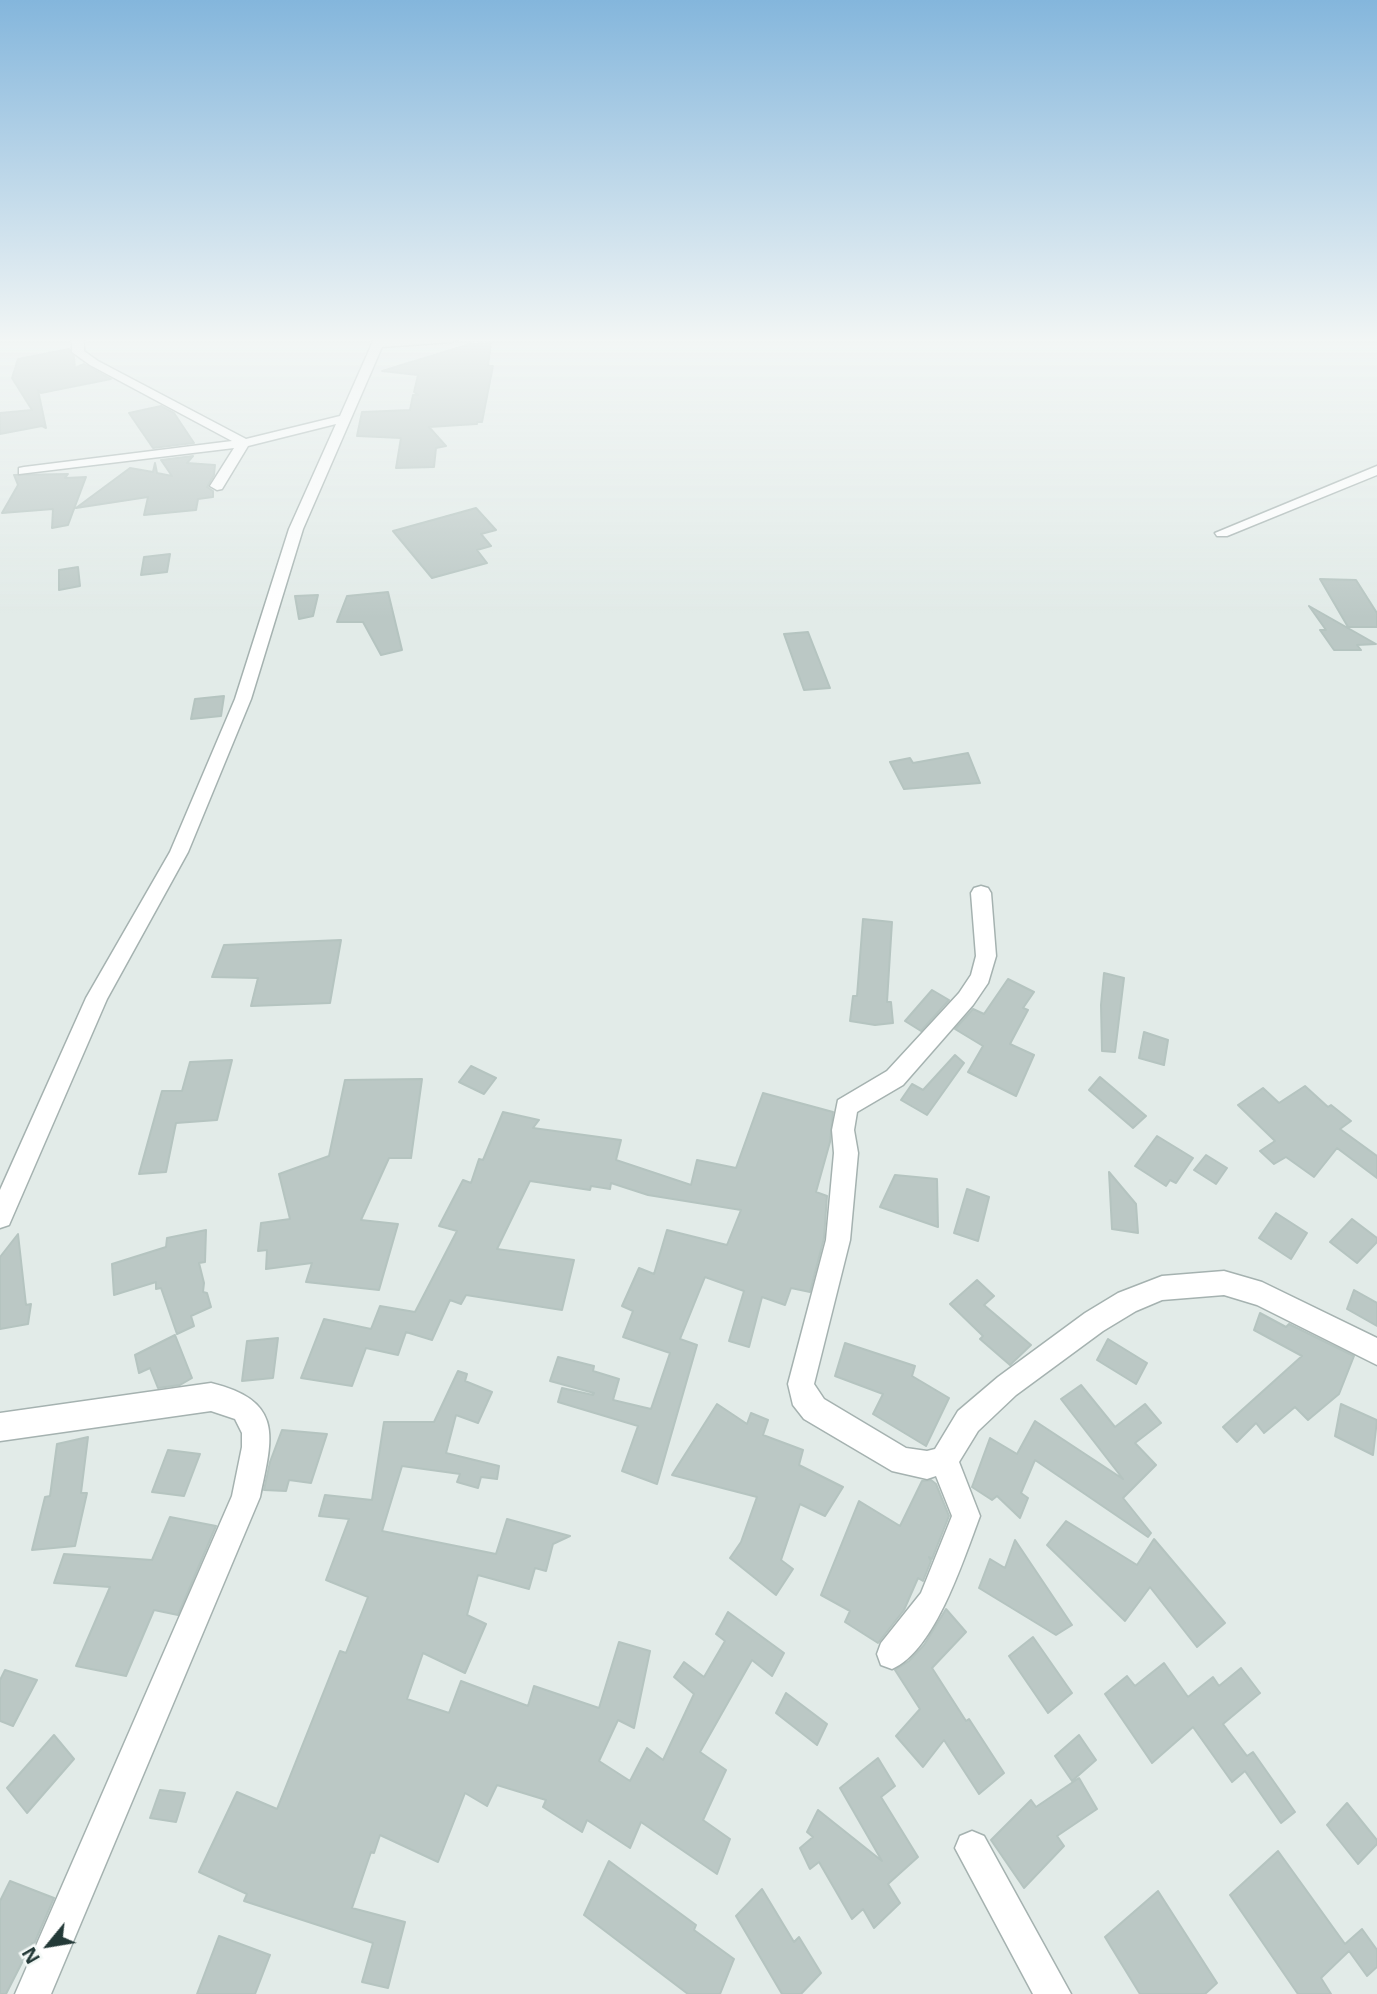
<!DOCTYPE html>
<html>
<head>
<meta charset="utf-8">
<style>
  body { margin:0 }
  #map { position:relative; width:1377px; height:1994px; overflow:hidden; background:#e2ebe8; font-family:"Open Sans",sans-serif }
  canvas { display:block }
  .north { position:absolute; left:14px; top:1910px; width:70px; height:70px; -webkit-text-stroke:5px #f3f8f6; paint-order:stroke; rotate:240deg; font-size:19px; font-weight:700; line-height:28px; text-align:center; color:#243a38 }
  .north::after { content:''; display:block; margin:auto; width:24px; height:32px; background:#243a38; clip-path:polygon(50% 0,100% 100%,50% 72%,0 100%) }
</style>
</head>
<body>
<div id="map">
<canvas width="1377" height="1994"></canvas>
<div class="north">N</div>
</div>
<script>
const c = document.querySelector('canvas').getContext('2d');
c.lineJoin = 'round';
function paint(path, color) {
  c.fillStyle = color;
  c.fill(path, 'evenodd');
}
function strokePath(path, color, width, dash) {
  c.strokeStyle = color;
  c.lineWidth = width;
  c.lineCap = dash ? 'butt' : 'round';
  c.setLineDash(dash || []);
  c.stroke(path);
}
const building = new Path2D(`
  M 491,343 L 488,366 L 493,366 L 482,422 L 477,422 L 477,424 L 429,427 L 446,446 L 436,448 L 434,467 L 396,468 L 401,438 L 357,436 L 362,412 L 410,410 L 413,395 L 418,395 L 414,392 L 418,375 L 382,371 L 470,344 Z
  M 69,349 L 74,357 L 75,368 L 84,364 L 111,379 L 41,393 L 38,390 L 46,428 L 42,426 L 0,434 L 0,413 L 32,410 L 12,378 L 18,359 Z
  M 161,406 L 174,413 L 194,443 L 153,448 L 129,413 Z
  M 193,456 L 187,463 L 215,465 L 214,475 L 207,487 L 213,491 L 213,497 L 198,499 L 196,510 L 144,515 L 148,497 L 76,508 L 130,468 L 153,472 L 155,463 L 157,473 L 172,476 L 161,460 Z
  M 68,474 L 65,478 L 86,477 L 68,525 L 52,528 L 53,509 L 2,513 L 18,485 L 14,475 Z
  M 476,508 L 496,530 L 481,534 L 491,546 L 477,550 L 487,563 L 432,578 L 393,531 Z
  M 170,554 L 167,572 L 141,575 L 144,557 Z
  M 78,567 L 80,586 L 59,590 L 59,570 Z
  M 1320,579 L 1356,580 L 1377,613 L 1377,627 L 1348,627 Z
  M 388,592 L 402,650 L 381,655 L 363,622 L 337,622 L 347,596 Z
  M 318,595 L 313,616 L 299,619 L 295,596 Z
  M 1309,606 L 1376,644 L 1357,645 L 1361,650 L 1334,650 L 1320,630 L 1326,630 Z
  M 808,632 L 830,688 L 804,690 L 784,634 Z
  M 224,696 L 221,716 L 191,719 L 195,699 Z
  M 968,753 L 980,783 L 904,789 L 890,762 L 910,758 L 913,763 Z
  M 863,919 L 892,922 L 887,1002 L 891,1002 L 893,1023 L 875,1025 L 850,1021 L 853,996 L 857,996 Z
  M 341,940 L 330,1003 L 251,1006 L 258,978 L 212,977 L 224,945 Z
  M 1104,973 L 1124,978 L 1115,1052 L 1102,1051 L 1101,1005 Z
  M 1008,979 L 1034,992 L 1023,1008 L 1028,1010 L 1010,1044 L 1034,1055 L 1016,1096 L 968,1072 L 983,1046 L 955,1029 L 973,1009 L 984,1014 Z
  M 932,990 L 949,1000 L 921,1031 L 905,1021 Z
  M 1144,1032 L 1168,1040 L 1164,1065 L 1139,1058 Z
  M 955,1055 L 964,1063 L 927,1115 L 901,1100 L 912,1084 L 923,1090 Z
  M 232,1060 L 217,1120 L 176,1123 L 166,1172 L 139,1174 L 162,1091 L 182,1091 L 190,1062 Z
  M 471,1066 L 496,1078 L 484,1094 L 459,1082 Z
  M 1100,1077 L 1146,1116 L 1133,1128 L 1089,1090 Z
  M 422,1079 L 411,1158 L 389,1158 L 361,1220 L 398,1224 L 379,1290 L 306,1282 L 312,1263 L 266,1269 L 267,1250 L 258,1251 L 261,1223 L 290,1219 L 279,1174 L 329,1156 L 345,1080 Z
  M 1305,1086 L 1328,1107 L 1331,1105 L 1351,1121 L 1340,1129 L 1377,1156 L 1377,1178 L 1337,1148 L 1314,1177 L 1286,1157 L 1274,1164 L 1260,1151 L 1275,1141 L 1238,1105 L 1263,1088 L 1279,1103 Z
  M 763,1093 L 833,1112 L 830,1142 L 816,1192 L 827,1196 L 824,1238 L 810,1292 L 791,1288 L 785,1305 L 762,1297 L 749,1347 L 729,1341 L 744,1291 L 705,1277 L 680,1339 L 697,1345 L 657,1484 L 622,1471 L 638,1426 L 558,1402 L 562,1388 L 593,1395 L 594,1393 L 550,1381 L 558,1357 L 594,1366 L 593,1371 L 619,1379 L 613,1400 L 651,1409 L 670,1353 L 623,1337 L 633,1311 L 622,1306 L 639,1268 L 654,1274 L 667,1230 L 727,1245 L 741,1210 L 648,1195 L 611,1183 L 610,1189 L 591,1186 L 590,1190 L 530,1181 L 497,1249 L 574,1260 L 562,1310 L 466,1295 L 461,1304 L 450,1300 L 432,1340 L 406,1332 L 398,1355 L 366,1348 L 352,1386 L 301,1378 L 324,1319 L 371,1329 L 380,1306 L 415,1312 L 457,1231 L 439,1226 L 463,1180 L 471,1183 L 479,1159 L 483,1160 L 503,1112 L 539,1120 L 533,1128 L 621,1140 L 616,1160 L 691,1185 L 697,1160 L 736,1168 Z
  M 1157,1136 L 1193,1158 L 1176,1183 L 1170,1180 L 1166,1186 L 1135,1166 Z
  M 1206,1155 L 1227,1168 L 1216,1184 L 1194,1170 Z
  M 1109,1172 L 1136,1204 L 1138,1233 L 1112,1229 Z
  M 895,1175 L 937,1179 L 938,1227 L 880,1207 Z
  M 967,1189 L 989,1197 L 978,1241 L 954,1233 Z
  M 1276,1213 L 1307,1233 L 1291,1259 L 1259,1238 Z
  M 1352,1219 L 1377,1238 L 1377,1242 L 1357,1263 L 1330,1242 Z
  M 206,1230 L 205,1262 L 199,1263 L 204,1283 L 203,1292 L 207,1293 L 211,1307 L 191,1316 L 194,1326 L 177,1334 L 161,1288 L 156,1289 L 156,1282 L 114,1295 L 112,1264 L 166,1247 L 167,1238 Z
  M 18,1234 L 26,1305 L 31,1304 L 28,1324 L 0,1329 L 0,1257 Z
  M 977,1280 L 994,1296 L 984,1305 L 1031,1345 L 1010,1365 L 980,1339 L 983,1336 L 950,1304 Z
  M 1354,1290 L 1377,1303 L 1377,1326 L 1347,1309 Z
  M 1260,1313 L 1286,1327 L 1289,1324 L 1354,1356 L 1339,1394 L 1308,1420 L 1295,1407 L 1264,1433 L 1256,1423 L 1237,1442 L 1223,1427 L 1302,1356 L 1254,1330 Z
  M 175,1335 L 192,1378 L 180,1385 L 158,1388 L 150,1368 L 139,1373 L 135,1355 Z
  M 278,1338 L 273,1378 L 242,1381 L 247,1341 Z
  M 1108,1339 L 1147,1363 L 1136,1384 L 1097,1360 Z
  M 845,1343 L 915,1366 L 912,1376 L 949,1398 L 926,1446 L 873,1414 L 883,1394 L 835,1376 Z
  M 458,1371 L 467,1374 L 465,1381 L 492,1392 L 478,1423 L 456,1415 L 446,1453 L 499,1466 L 497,1479 L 481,1477 L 478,1488 L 457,1482 L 460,1474 L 402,1466 L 382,1531 L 496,1554 L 507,1519 L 570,1536 L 553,1544 L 546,1571 L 535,1568 L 529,1589 L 478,1575 L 467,1615 L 486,1624 L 465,1673 L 423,1653 L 407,1699 L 449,1713 L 461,1681 L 528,1706 L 534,1686 L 599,1708 L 619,1642 L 650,1651 L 634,1728 L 618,1720 L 599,1761 L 630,1781 L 647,1748 L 663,1760 L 694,1694 L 674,1677 L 684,1662 L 704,1677 L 725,1641 L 716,1634 L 728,1612 L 784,1653 L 772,1676 L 752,1660 L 700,1752 L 726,1770 L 703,1820 L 730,1839 L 717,1874 L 641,1822 L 630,1848 L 587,1820 L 582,1832 L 543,1807 L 546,1800 L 497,1785 L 487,1806 L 465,1793 L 438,1862 L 380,1835 L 374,1853 L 371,1852 L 352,1908 L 405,1922 L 388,1988 L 362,1982 L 373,1943 L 244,1901 L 247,1894 L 199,1872 L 237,1792 L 277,1809 L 340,1651 L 346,1653 L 368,1597 L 326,1580 L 349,1519 L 319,1516 L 325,1495 L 372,1500 L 384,1422 L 434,1422 Z
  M 1081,1385 L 1115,1427 L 1145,1404 L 1161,1423 L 1135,1443 L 1156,1465 L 1123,1498 L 1151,1533 L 1148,1537 L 1035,1460 L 1021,1493 L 1028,1498 L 1020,1518 L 997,1496 L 992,1500 L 972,1487 L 990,1438 L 1017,1454 L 1035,1421 L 1123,1479 L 1061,1399 Z
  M 717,1404 L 747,1424 L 751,1413 L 768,1420 L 763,1435 L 803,1450 L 799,1465 L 843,1487 L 825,1516 L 800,1504 L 781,1560 L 793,1569 L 776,1595 L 730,1558 L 741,1542 L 757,1497 L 672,1475 Z
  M 1341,1404 L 1377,1420 L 1373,1455 L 1335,1436 Z
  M 282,1430 L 327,1434 L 311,1483 L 289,1480 L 286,1491 L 264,1490 L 270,1462 Z
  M 88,1437 L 81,1493 L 87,1493 L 75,1546 L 32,1550 L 45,1497 L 50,1496 L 57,1444 Z
  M 168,1450 L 200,1454 L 184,1496 L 152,1492 Z
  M 931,1480 L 936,1484 L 949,1516 L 932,1559 L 929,1557 L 931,1561 L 923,1581 L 918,1578 L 904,1610 L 878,1643 L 845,1622 L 850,1611 L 821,1595 L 859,1501 L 900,1526 L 922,1481 Z
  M 170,1517 L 216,1526 L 178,1615 L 154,1610 L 126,1676 L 76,1666 L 110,1587 L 54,1583 L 64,1554 L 152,1560 Z
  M 1066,1521 L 1137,1565 L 1154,1539 L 1225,1623 L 1197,1647 L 1150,1587 L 1125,1621 L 1047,1545 Z
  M 1015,1540 L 1072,1625 L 1056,1635 L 979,1588 L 990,1559 L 1005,1568 Z
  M 946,1609 L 966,1632 L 932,1668 L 966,1721 L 969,1719 L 1004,1773 L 979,1794 L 944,1740 L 923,1767 L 896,1736 L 920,1709 L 895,1670 L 909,1661 L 924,1645 Z
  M 1033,1637 L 1072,1693 L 1048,1713 L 1009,1656 Z
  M 1164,1663 L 1188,1697 L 1213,1677 L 1219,1686 L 1241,1668 L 1260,1693 L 1223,1724 L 1247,1756 L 1253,1752 L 1295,1812 L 1281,1823 L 1245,1771 L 1232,1782 L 1193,1727 L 1152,1763 L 1105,1694 L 1127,1676 L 1135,1686 Z
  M 5,1670 L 37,1680 L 13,1726 L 0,1721 L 0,1680 Z
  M 786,1693 L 827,1724 L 817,1745 L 776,1713 Z
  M 54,1735 L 74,1759 L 27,1813 L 7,1788 Z
  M 1079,1735 L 1096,1760 L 1072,1781 L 1055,1756 Z
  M 878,1758 L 895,1786 L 881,1797 L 918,1857 L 888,1884 L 900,1903 L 874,1928 L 863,1909 L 852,1919 L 819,1862 L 810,1869 L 800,1848 L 813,1837 L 807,1832 L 818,1810 L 882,1861 L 840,1788 Z
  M 1079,1778 L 1097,1809 L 1057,1836 L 1064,1846 L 1024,1888 L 991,1840 L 1031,1800 L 1036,1807 Z
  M 160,1790 L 185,1793 L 176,1822 L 150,1818 Z
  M 1347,1803 L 1377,1840 L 1377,1844 L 1358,1864 L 1327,1825 Z
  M 1278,1851 L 1345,1944 L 1362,1929 L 1377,1950 L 1377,1967 L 1367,1976 L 1349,1951 L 1321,1978 L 1331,1994 L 1298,1994 L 1230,1895 Z
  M 609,1861 L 696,1925 L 694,1930 L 734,1959 L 720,1994 L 688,1994 L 584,1915 Z
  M 10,1881 L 54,1898 L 34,1944 L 32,1943 L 6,1994 L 0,1994 L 0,1901 Z
  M 762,1889 L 794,1942 L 799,1937 L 821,1973 L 801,1994 L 782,1994 L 736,1916 Z
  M 1158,1891 L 1217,1983 L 1205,1994 L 1140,1994 L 1105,1937 Z
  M 219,1936 L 270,1955 L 255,1994 L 197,1994 Z`);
paint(building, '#bbc8c5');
strokePath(building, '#b5c4c0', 2);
const minor = new Path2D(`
  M 72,339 L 84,339 L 84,351 L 98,361 L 246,439 L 340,416 L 374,339 L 458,339 L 452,342 L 382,347 L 303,529 L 251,699 L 188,852 L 107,999 L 9,1225 L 0,1228 L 0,1190 L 86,998 L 170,852 L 235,699 L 289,529 L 336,424 L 248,446 L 222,489 L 217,490 L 210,486 L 234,448 L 19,474 L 19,468 L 24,467 L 232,441 L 90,365 L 72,352 Z
  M 1377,466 L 1377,475 L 1227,536 L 1217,536 L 1215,533 Z
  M 981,886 L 988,888 L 991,893 L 996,956 L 988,983 L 973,1005 L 903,1085 L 857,1112 L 854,1130 L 858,1153 L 850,1240 L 814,1384 L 824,1399 L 906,1448 L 927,1451 L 935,1449 L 958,1411 L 998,1377 L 1085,1313 L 1118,1293 L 1162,1276 L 1224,1271 L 1262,1282 L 1377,1338 L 1377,1365 L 1257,1305 L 1224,1295 L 1162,1300 L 1136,1311 L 1103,1331 L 1016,1395 L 978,1431 L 959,1462 L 980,1516 C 964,1558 935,1651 892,1669 L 881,1665 L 877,1654 L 881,1643 L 921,1593 L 952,1516 L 936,1476 L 927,1479 L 892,1471 L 804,1419 L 793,1405 L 788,1384 L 826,1240 L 834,1153 L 832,1130 L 838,1100 L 887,1071 L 959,993 L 971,975 L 976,956 L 971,893 L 974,888 Z
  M 211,1383 C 284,1401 273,1436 260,1497 L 51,1994 L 15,1994 L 232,1496 L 242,1447 L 242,1433 L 235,1419 L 211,1411 L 0,1441 L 0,1413 Z
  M 972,1831 L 984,1836 L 1071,1994 L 1033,1994 L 955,1848 L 960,1836 Z`);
strokePath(minor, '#a5b2b0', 3);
paint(minor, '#fff');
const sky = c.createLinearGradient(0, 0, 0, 618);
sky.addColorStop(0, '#84b6dc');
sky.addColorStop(0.55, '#f2f6f5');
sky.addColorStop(1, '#f2f6f500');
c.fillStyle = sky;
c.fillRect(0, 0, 1377, 618);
</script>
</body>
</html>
